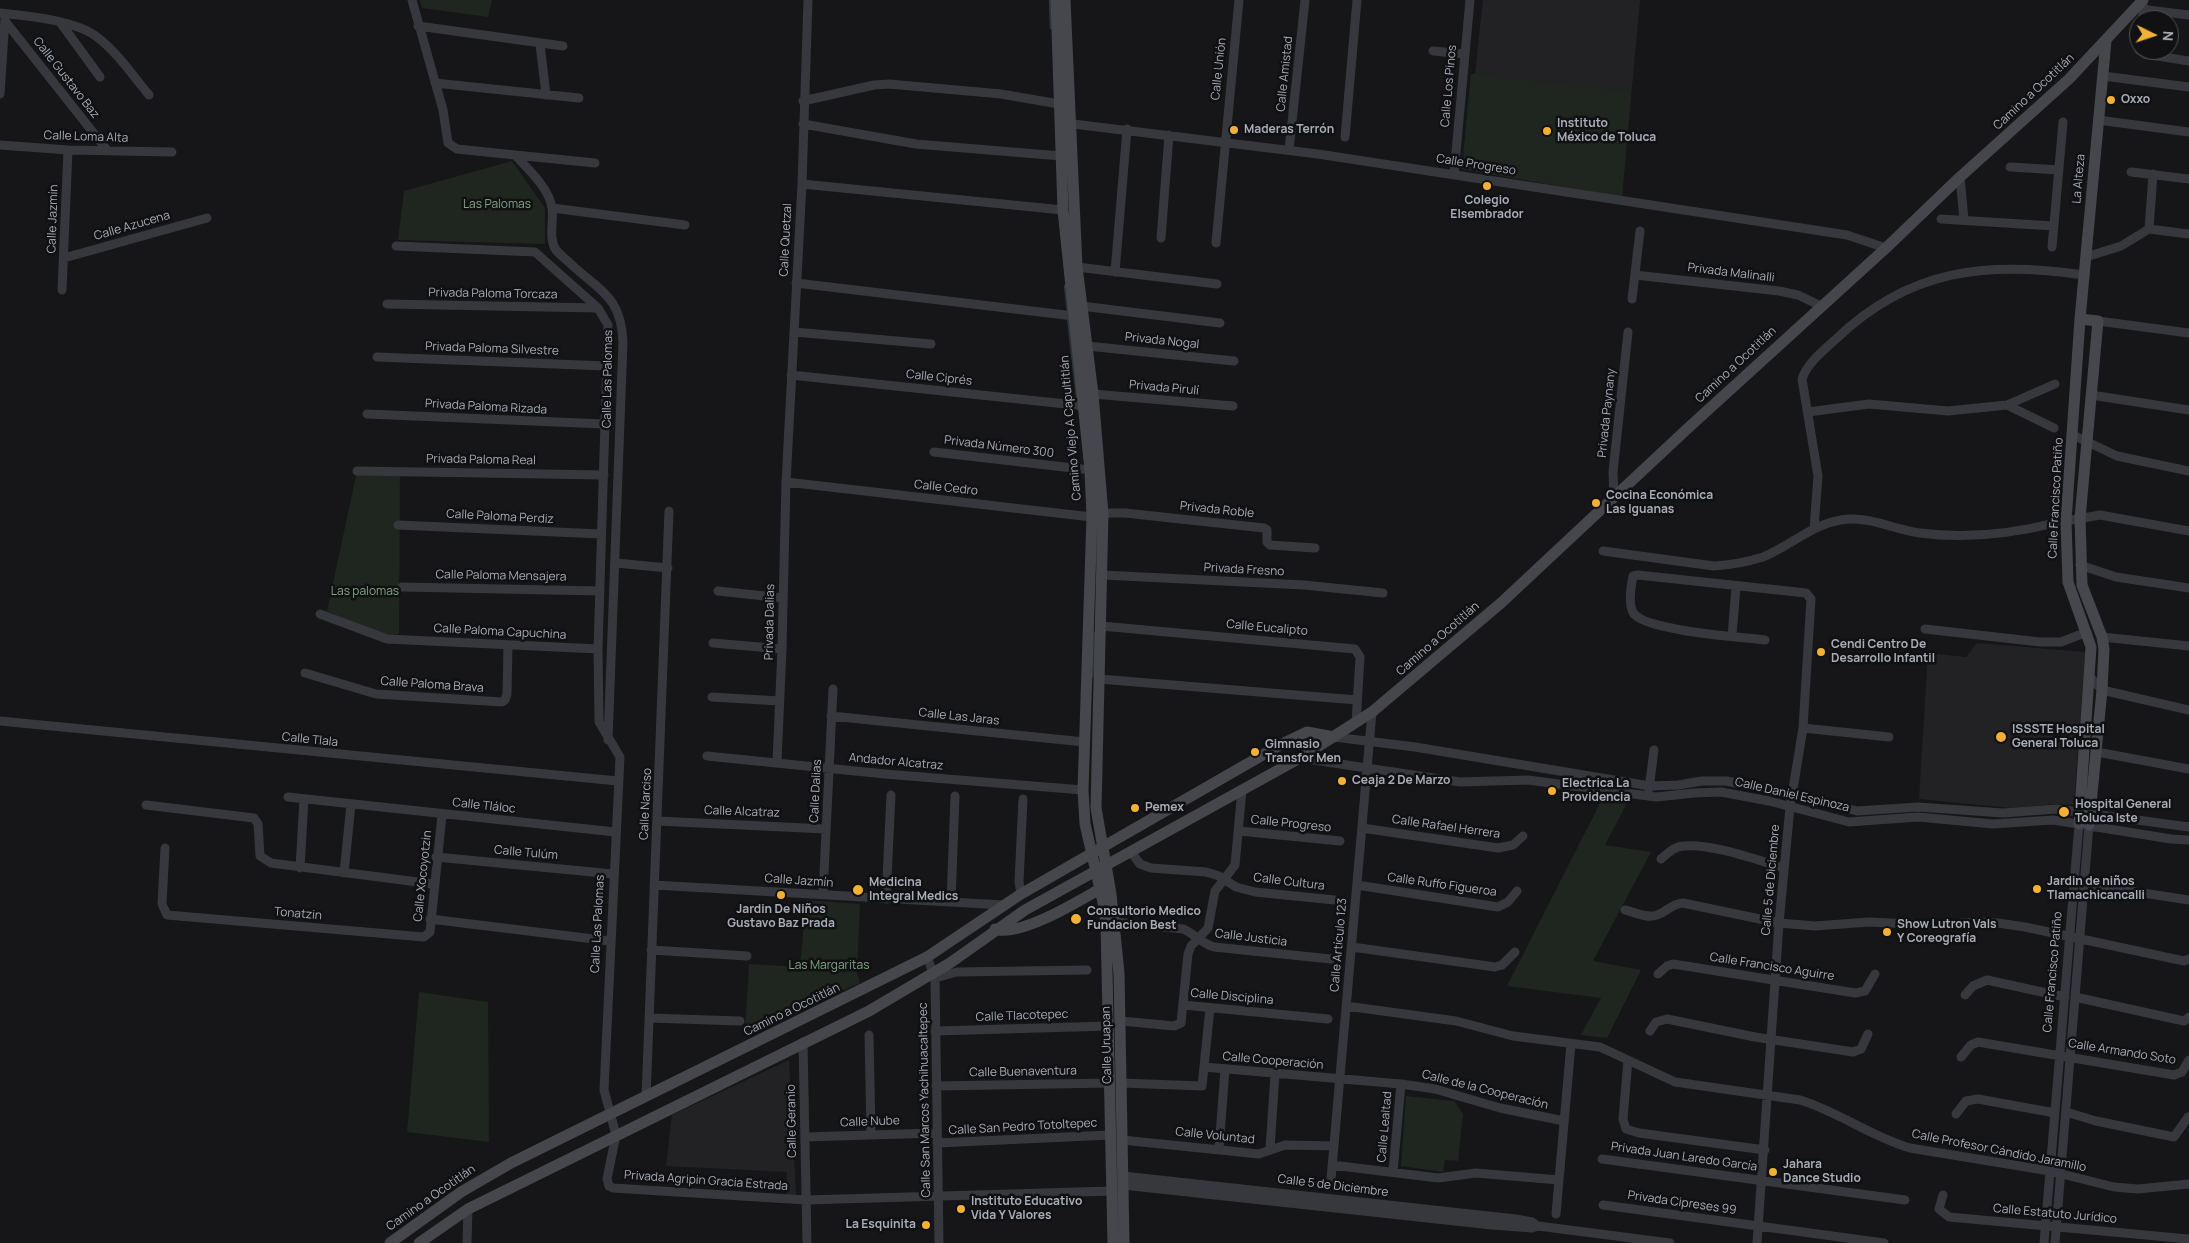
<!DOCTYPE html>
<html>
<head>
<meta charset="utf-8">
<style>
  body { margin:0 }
  #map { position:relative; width:2189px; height:1243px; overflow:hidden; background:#161618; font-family:Manrope,sans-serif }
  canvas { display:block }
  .north { position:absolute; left:2129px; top:10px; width:50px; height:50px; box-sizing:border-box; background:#111113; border:1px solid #4d4f55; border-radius:50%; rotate:94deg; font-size:14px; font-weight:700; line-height:20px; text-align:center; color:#a8adb8 }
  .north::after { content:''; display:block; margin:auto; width:18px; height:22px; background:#f2b134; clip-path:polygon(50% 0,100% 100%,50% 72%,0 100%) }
</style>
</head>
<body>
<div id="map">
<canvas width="2189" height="1243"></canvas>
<div class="north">N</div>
</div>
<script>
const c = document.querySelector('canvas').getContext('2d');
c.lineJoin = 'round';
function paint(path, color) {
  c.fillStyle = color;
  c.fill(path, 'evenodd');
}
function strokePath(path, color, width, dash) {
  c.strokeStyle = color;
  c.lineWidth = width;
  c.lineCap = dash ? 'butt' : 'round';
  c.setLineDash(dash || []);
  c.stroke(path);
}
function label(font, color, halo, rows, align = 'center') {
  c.font = font + ' Manrope,sans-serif';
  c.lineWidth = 5;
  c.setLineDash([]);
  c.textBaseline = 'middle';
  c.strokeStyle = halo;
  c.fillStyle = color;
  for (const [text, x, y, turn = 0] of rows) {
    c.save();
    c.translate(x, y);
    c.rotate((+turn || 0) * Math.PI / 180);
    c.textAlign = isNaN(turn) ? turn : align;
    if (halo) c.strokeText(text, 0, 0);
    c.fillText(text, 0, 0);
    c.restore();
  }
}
paint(new Path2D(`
  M 1483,0 L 1640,0 L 1622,197 L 1462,169 L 1471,74 L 1475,74 Z
  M 1977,643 L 2085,652 L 2074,805 L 2054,804 L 2011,808 L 1919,799 L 1928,653 L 1966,657 Z
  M 789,1060 L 796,1195 L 787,1195 L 787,1172 L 666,1166 L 672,1115 Z`), '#222225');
paint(new Path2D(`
  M 420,0 L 492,0 L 488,17 L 422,8 Z
  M 1471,74 L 1631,92 L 1622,197 L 1462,169 Z
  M 512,161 L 545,208 L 545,244 L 398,240 L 404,191 Z
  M 357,471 L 400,471 L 399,634 L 381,637 L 327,611 Z
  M 1601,801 L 1627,803 L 1605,845 L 1651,852 L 1593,961 L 1641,970 L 1607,1038 L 1581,1035 L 1601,998 L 1507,986 Z
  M 806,900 L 860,904 L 857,973 L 860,983 L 745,1032 L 749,964 L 800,967 Z
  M 419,992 L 488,1002 L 489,1142 L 407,1132 Z
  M 1406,1096 L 1454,1101 L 1463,1114 L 1458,1161 L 1445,1160 L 1443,1172 L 1401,1166 Z`), '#1e261f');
strokePath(new Path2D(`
  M 1050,0 L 1051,28
  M 1065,286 L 1068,313
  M 1068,318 L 1077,397
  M 1092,677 L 1095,633`), '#2c353c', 2.5);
strokePath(new Path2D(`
  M 412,0 L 443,110 L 448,143 L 457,149 L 515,155 C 528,169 549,188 552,208 C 554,222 548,238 556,250 C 561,256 568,261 573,266 C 603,293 621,298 623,342 L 608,740
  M 2138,5 L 2148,10 L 2189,15
  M 0,13 C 28,16 75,20 97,37 C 117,52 133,76 149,95
  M 2142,20 L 2144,9
  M 5,21 L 107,150
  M 60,22 L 100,77
  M 418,26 L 563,46
  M 540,44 L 546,95
  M 2139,50 L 2145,54 L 2189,61
  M 1433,51 L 1465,54
  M 2103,76 L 2189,87
  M 435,83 L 579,98
  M 0,94 L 5,19
  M 803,101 L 874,85 L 889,84 L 1001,94 L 1059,104
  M 2098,120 L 2189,132
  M 1065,123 L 1318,154 L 1847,235 L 1886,248
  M 803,124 L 916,144 L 1061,156
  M 1345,137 L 1357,0
  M 0,145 L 68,150 L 172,152
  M 1289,150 L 1305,0
  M 515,155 L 595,163
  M 2010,167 L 2059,170
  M 2131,172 L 2189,179
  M 1454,174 L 1470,0
  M 1960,177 L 1964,220
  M 802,184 L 1063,210
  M 552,208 L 685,225
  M 1941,219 L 2054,226
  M 2149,229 L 2153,174
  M 1161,238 L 1169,135
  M 1216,243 L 1239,0
  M 396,246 L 535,252 L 598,308 L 608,325 L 598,649 L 599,722 L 620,757 L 604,1090 L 616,1135 L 607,1179 L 609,1186 L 613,1188 L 806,1200 L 1112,1191
  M 2052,247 L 2063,122
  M 2086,257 L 2121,246 L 2149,229 L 2189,234
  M 64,258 L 207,218
  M 1077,267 L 1217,284
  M 1115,272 L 1127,129
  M 1635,275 L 1779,291 L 1798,295 L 1821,306
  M 796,283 L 1074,316
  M 62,290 L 68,150
  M 1632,299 L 1640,231
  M 387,304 L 598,308
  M 1081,306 L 1220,323
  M 2098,321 L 2189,333
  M 794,332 L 931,344
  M 1087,346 L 1234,361
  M 377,357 L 606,366
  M 791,375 L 1085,406
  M 1093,394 L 1233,406
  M 2091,395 L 2189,410
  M 2007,405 L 2054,428
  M 1808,412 L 1869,404 L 1948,411 L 2007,405 L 2055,384
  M 367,414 L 604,424
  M 2073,435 L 2117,456 L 2189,471
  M 934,452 L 1090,470
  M 357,471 L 604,475
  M 786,482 L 1092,517 L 1110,513 L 1125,513 L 1264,528 L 1267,530 L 1267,542 L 1270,545 L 1315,548
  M 1614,497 L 1613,472 L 1628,332
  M 2066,521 L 2100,515 L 2189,531
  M 398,525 L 601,534
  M 1814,528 L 1818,476 L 1802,379 C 1807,363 1824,350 1836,339 C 1910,268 1988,261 2084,275
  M 1603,551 L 1714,566 C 1731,565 1747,562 1763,557 C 1793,545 1815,521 1849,519 C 1873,518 1896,530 1920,533 C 1966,539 2011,534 2055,523
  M 616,563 L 668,568
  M 2080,565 L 2116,577 L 2189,588
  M 1103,575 L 1304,585 L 1383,593
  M 402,587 L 600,591
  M 718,591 L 783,598
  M 320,614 L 387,639 L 598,649
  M 1101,626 L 1355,649 L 1360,657 L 1356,723
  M 1925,629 L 2040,642 L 2061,642 L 2087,632
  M 1732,636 L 1736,587
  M 2102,637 L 2189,646
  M 713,643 L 782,649
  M 305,673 L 376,694 L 502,702 L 505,700 L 507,694 L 508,645
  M 2090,677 L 2102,690 L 2189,710
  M 1099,679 L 1357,700
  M 712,697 L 779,701
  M 831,716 L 1084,742
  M 0,721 L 618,781
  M 1803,728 L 1889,737
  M 1334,737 L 1415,747 L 1650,786 L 1678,785 L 1702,781 L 1726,781 L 1774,790 L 1857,811 L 1918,807 L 2003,813 L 2056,809 L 2189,827
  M 2097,752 L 2189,769
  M 707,756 L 885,774 L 1083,790
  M 1300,758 L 1460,782 L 1528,780 L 1656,797 L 1694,793 L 1721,792 L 1769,801 L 1849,822 L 1918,817 L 1993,824 L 2053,820 L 2171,839 L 2189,840
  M 777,762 L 782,649 L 786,482 L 802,184 L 808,0
  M 1649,789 L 1654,750
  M 288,797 L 615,832
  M 146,805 L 254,818 L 258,824 L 260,856 L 271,863 L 433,884
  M 657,821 L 826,829
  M 1362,828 L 1498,848 L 1513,845 L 1523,836
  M 1239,831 L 1340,841
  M 165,848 L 162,904 L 167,915 L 424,937 L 430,932 L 442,815
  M 1131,852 L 1140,864 L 1151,868 L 1206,872 L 1219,876 L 1236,887 L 1255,892 L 1335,900
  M 436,857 L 613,874
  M 1661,859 C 1668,853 1675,846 1684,846 C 1711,843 1757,860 1784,868
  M 300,868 L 304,799
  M 344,873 L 351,804
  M 2084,884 L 2189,900
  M 654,885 L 1003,905
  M 1357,885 L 1498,907 L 1508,902 L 1517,891
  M 823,894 L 833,689
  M 1021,894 L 1019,882 L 1023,799
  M 886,899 L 891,795
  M 951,902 L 955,796
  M 1625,910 C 1634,912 1648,919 1657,915 C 1668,911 1671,904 1683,903 L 1779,923 L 1815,926 L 1869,922 L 1933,925 L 1979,922 L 1998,923 L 2025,927 L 2184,961 L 2189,959
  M 430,919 L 610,941
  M 1115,922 L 1183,929 C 1195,934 1202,944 1214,947 L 1331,959
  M 1352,947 L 1495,967 L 1502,965 L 1515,952
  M 651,950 L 747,956
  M 927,957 L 935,978 L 939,1243
  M 1658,974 L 1667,966 L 1673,964 L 1855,993 L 1865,991 L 1875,974
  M 935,978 L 957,972 L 1087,970
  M 1965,995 L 1973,986 L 1987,980 L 2065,997
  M 2075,997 L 2184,1021 L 2189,1017
  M 1183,1005 L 1328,1019
  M 1346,1006 L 1456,1021 L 1513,1036 L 1600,1047 L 1675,1082 L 1800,1100 C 1839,1112 1872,1137 1910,1148 L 2050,1171 L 2114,1187 L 2138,1189 L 2189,1184
  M 649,1018 L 740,1021
  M 1121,1021 L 1174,1026 L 1181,1023 L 1188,954 L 1191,946 L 1208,928 L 1215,891 L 1235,865 L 1242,790
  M 935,1031 L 1109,1026
  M 1650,1031 L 1656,1022 L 1667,1019 L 1755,1037 L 1853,1052 L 1861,1049 L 1868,1034
  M 869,1035 L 871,1133
  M 803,1042 L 807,1243
  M 1961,1057 L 1971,1045 L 1978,1042 L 2174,1075 L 2182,1072 L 2189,1060
  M 1628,1060 L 1623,1119 L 1626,1129 L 1639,1133 L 1765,1150
  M 1204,1067 L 1401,1084 L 1435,1089 L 1500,1108 L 1564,1121
  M 1122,1083 L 1202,1086 L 1210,1008
  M 936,1086 L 1110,1083
  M 646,1097 L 669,511
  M 2066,1112 L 2096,1121 L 2174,1137 L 2188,1117
  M 1956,1114 L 1966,1101 L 1978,1099 L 2055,1113
  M 805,1137 L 936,1133
  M 1122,1140 L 1259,1154 L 1285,1145 L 1334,1146
  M 937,1143 L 1110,1135
  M 1219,1149 L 1225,1069
  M 1270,1149 L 1275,1074
  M 1602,1159 L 1905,1200
  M 1332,1165 L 1438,1178 L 1476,1173 L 1559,1180
  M 1393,1172 L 1401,1084
  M 1123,1176 L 1516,1219 L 1532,1222 L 1538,1226
  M 1331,1179 L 1372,712
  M 1123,1185 L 1492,1225 L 1532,1228 L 1538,1226 L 1670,1243
  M 1943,1195 L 1939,1209 L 1949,1217 L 2189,1239
  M 1603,1205 L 1884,1243
  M 1556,1214 L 1571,1044
  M 467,1243 L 468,1209
  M 1757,1243 L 1779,923 L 1790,807 L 1803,728 L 1811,599 L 1806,593 L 1638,575 L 1633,576 C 1631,586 1628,606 1634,614 C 1649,631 1740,637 1765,640
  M 2044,1243 L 2079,824
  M 2055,1243 L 2089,825`), '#37383d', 9);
strokePath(new Path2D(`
  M 1056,0 L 1063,210 L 1090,470 L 1092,517 L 1083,790 L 1085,824 L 1103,902 L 1106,926 L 1113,1243
  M 1065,0 L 1077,267 L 1093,394 L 1103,514 L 1096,808 L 1111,894 L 1119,973 L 1124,1243
  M 2080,319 L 2098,321 L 2080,518 L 2082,585 L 2102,637 L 2104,649 L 2102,690 L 2089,825
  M 2079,824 L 2091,647 L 2068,582 L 2066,521 L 2080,319 L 2106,41
  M 995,929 C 1020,938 1082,899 1105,886
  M 390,1243 L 461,1192 L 511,1163 L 927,957 L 1021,894 L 1280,745 L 1307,732 L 1334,737
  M 419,1243 L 468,1209 L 869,1011 L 950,963 L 1025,910 L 1300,758 L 1372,712 L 1501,603 L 1687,429 L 1886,248 L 1960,177 L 2069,79 L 2143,0`), '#45474d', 11);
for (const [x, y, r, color] of [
  [2111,100,5,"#f2b134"],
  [1234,130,5,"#f2b134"],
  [1547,131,5,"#f2b134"],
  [1487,186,5,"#f2b134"],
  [1596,503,5,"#f2b134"],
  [1821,652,5,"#f2b134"],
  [2001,737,6,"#f2b134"],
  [1255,752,5,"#f2b134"],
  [1342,781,5,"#f2b134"],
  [1552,791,5,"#f2b134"],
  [1135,808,5,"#f2b134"],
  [2064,812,6,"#f2b134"],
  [2037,889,5,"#f2b134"],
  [858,890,6,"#f2b134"],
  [781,895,5,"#f2b134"],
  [1076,919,6,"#f2b134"],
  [1887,932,5,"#f2b134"],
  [1773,1172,5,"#f2b134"],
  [961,1209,5,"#f2b134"],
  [926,1225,5,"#f2b134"]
]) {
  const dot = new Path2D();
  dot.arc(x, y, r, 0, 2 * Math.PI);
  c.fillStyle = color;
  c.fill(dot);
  strokePath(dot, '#111113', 2);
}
label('12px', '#a8adb8', '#111113', [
  ["Calle Unión",1219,69,-84],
  ["Calle Amistad",1285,74,-84],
  ["Calle Gustavo Baz",66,78,52],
  ["Calle Los Pinos",1449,86,-85],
  ["Camino a Ocotitlán",2034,92,-43],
  ["Calle Loma Alta",86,137,2],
  ["Calle Progreso",1476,165,9],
  ["La Alteza",2079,179,-85],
  ["Calle Jazmín",53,219,-88],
  ["Calle Azucena",132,226,-16],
  ["Calle Quetzal",786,240,-87],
  ["Privada Malinalli",1731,273,7],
  ["Privada Paloma Torcaza",493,294,1],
  ["Privada Nogal",1162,341,6],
  ["Privada Paloma Silvestre",492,349,2],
  ["Camino a Ocotitlán",1736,365,-43],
  ["Calle Ciprés",939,378,6],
  ["Calle Las Palomas",608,379,-89],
  ["Privada Pirulí",1164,388,5],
  ["Privada Paloma Rizada",486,407,3],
  ["Privada Paynany",1607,413,-84],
  ["Camino Viejo A Capultitlán",1071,428,-95],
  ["Privada Número 300",999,447,7],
  ["Privada Paloma Real",481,460,1],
  ["Calle Cedro",946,488,6],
  ["Calle Francisco Patiño",2056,498,-87],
  ["Privada Roble",1217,510,6],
  ["Calle Paloma Perdiz",500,517,3],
  ["Privada Fresno",1244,570,3],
  ["Calle Paloma Mensajera",501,576,1],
  ["Privada Dalias",770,622,-89],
  ["Calle Eucalipto",1267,628,5],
  ["Calle Paloma Capuchina",500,632,3],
  ["Camino a Ocotitlán",1438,639,-41],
  ["Calle Paloma Brava",432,685,4],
  ["Calle Las Jaras",959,717,6],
  ["Calle Tlala",310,740,6],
  ["Andador Alcatraz",896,762,5],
  ["Calle Dalias",816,791,-87],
  ["Calle Daniel Espinoza",1792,795,13],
  ["Calle Narciso",646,804,-87],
  ["Calle Tláloc",484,806,6],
  ["Calle Alcatraz",742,812,2],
  ["Calle Progreso",1291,824,6],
  ["Calle Rafael Herrera",1446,827,8],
  ["Calle Tulúm",526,853,5],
  ["Calle Xocoyotzin",423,876,-84],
  ["Calle 5 de Diciembre",1771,880,-85],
  ["Calle Jazmín",799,881,4],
  ["Calle Cultura",1289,882,7],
  ["Calle Ruffo Figueroa",1442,885,8],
  ["Tonatzin",298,914,5],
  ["Calle Las Palomas",598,924,-87],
  ["Calle Justicia",1251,938,7],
  ["Calle Artículo 123",1339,945,-85],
  ["Calle Francisco Aguirre",1772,967,9],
  ["Calle Francisco Patiño",2053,972,-85],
  ["Calle Disciplina",1232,997,5],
  ["Camino a Ocotitlán",792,1010,-26],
  ["Calle Tlacotepec",1022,1016,-2],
  ["Calle Uruapan",1107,1045,-91],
  ["Calle Armando Soto",2122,1052,9],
  ["Calle Cooperación",1273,1061,5],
  ["Calle Buenaventura",1023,1072,-1],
  ["Calle de la Cooperación",1485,1090,14],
  ["Calle San Marcos Yachihuacaltepec",925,1100,-91],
  ["Calle Geranio",792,1121,-91],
  ["Calle Nube",870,1122,-2],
  ["Calle San Pedro Totoltepec",1023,1127,-3],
  ["Calle Lealtad",1385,1127,-85],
  ["Calle Voluntad",1215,1136,6],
  ["Calle Profesor Cándido Jaramillo",1999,1151,11],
  ["Privada Juan Laredo García",1684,1157,8],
  ["Privada Agripin Gracia Estrada",706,1181,4],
  ["Calle 5 de Diciembre",1333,1186,7],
  ["Camino a Ocotitlán",431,1198,-35],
  ["Privada Cipreses 99",1682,1203,8],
  ["Calle Estatuto Jurídico",2055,1214,5]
]);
label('bold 12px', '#a8adb8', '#111113', [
  ["Oxxo",2121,100],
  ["Instituto",1557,124],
  ["México de Toluca",1557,138],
  ["Maderas Terrón",1244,130],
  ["Colegio",1487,201,"center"],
  ["Elsembrador",1487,215,"center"],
  ["Cocina Económica",1606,496],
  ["Las Iguanas",1606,510],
  ["Cendi Centro De",1831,645],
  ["Desarrollo Infantil",1831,659],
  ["ISSSTE Hospital",2012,730],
  ["General Toluca",2012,744],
  ["Gimnasio",1265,745],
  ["Transfor Men",1265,759],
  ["Ceaja 2 De Marzo",1352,781],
  ["Electrica La",1562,784],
  ["Providencia",1562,798],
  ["Hospital General",2075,805],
  ["Toluca Iste",2075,819],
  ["Pemex",1145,808],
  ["Jardin de niños",2047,882],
  ["Tlamachicancalli",2047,896],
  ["Medicina",869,883],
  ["Integral Medics",869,897],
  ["Jardin De Niños",781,910,"center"],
  ["Gustavo Baz Prada",781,924,"center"],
  ["Consultorio Medico",1087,912],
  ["Fundacion Best",1087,926],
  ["Show Lutron Vals",1897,925],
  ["Y Coreografía",1897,939],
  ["Jahara",1783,1165],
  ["Dance Studio",1783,1179],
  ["Instituto Educativo",971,1202],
  ["Vida Y Valores",971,1216],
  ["La Esquinita",916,1225,"right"]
], 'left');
label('12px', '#7fa381', '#111113', [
  ["Las Palomas",497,205],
  ["Las palomas",365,592],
  ["Las Margaritas",829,966]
]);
</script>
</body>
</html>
